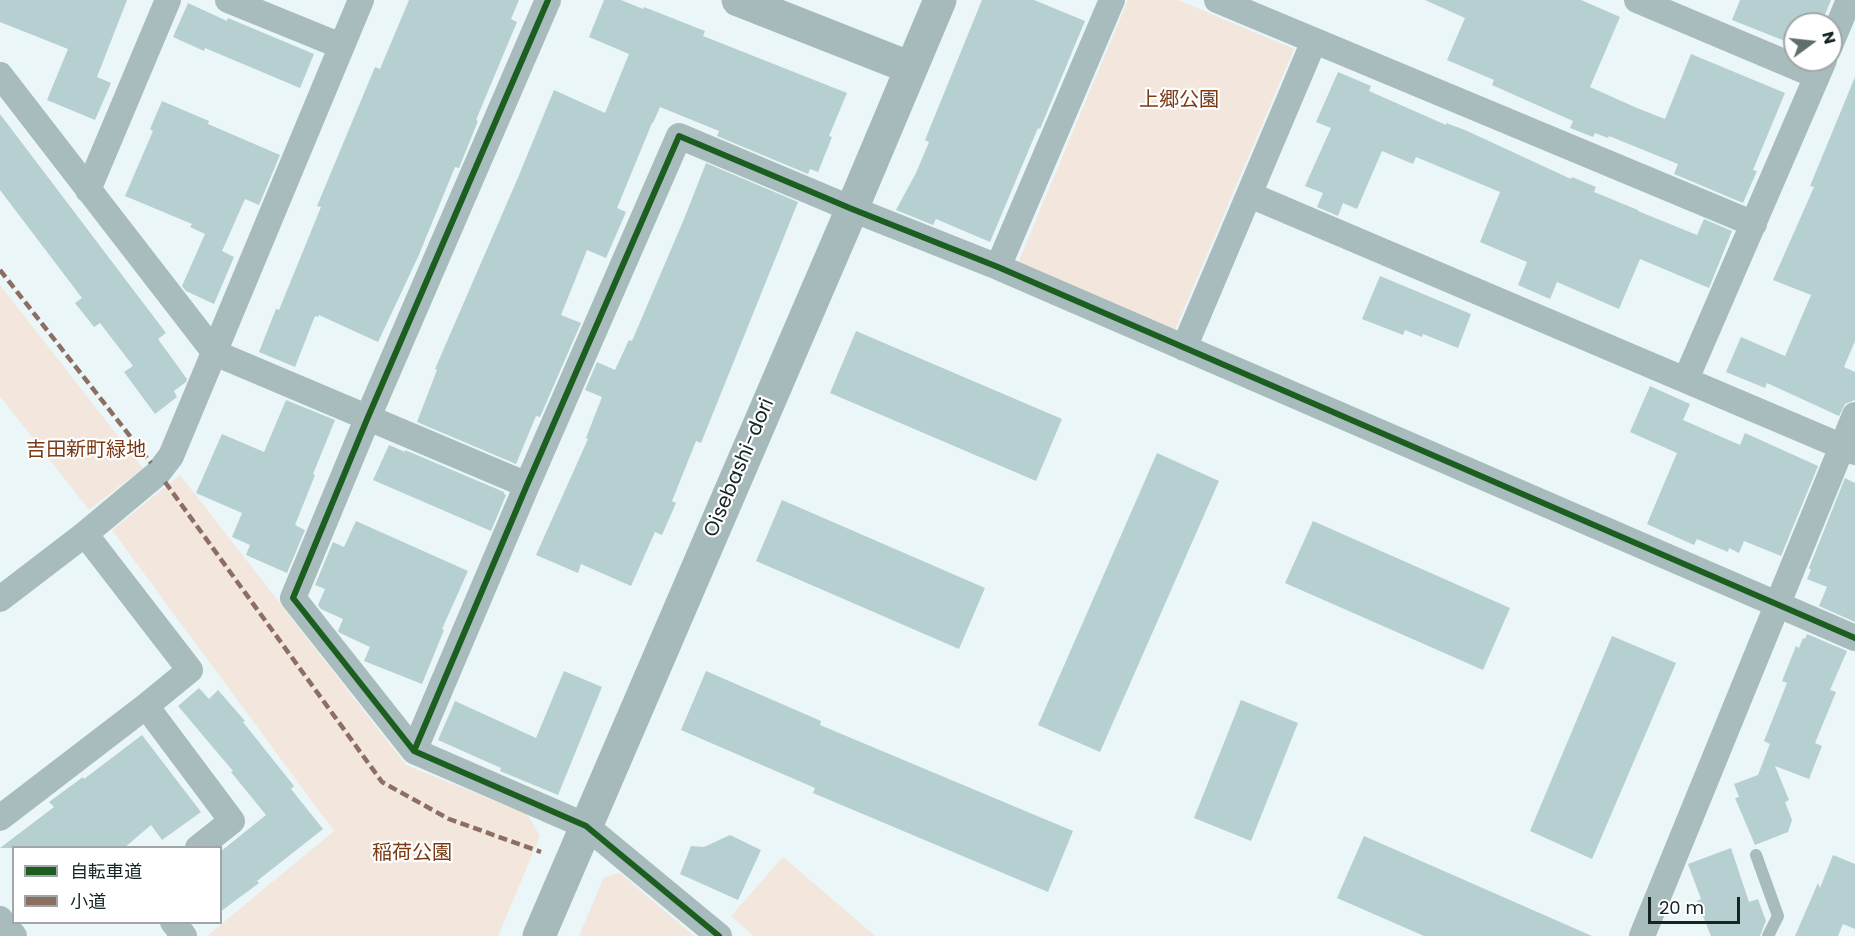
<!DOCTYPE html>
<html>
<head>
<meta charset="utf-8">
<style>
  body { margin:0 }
  #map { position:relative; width:1855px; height:936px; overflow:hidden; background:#eaf6f7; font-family:Poppins,"Noto Sans JP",sans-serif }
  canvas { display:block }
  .legend { position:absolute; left:12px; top:846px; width:210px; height:78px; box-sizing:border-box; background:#fff; border:2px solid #a1a7a8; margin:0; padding:8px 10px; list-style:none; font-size:18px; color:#152425 }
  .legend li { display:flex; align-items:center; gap:12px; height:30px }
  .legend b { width:30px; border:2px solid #a1a7a8 }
  .north { position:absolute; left:1783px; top:12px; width:60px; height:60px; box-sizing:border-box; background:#fff; border:2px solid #a1a7a8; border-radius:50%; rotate:75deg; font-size:16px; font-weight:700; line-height:24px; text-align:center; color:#152425 }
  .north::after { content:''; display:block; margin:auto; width:21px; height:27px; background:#606e6e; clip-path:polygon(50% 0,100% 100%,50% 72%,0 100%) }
  .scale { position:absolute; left:1648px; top:897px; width:92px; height:27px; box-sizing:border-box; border:3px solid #152425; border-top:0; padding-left:8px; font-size:18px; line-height:21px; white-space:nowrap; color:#152425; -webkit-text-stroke:4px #fff; paint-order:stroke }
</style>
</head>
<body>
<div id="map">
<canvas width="1855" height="936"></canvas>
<ul class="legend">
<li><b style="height:8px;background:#1b5e20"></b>自転車道</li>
<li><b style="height:8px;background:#8d6e63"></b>小道</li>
</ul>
<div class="north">N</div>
<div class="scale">20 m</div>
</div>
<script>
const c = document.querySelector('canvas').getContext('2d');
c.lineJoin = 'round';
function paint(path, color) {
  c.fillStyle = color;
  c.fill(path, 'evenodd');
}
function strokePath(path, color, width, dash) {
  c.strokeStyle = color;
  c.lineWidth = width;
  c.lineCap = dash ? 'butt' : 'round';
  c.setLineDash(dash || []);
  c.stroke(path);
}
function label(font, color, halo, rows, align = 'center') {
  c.font = font + ' Poppins,"Noto Sans JP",sans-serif';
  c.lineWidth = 4.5;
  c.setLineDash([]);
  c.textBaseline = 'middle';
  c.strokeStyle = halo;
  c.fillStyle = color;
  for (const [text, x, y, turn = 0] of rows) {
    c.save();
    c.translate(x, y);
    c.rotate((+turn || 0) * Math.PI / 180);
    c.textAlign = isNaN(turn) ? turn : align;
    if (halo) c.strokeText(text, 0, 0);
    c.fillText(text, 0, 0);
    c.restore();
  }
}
paint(new Path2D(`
  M 1128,0 L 1178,0 L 1294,49 L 1175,330 L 1018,263 Z
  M 0,285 L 143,468 L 89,510 L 0,396 Z
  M 180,475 L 406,765 L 527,814 L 540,836 L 498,936 L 207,936 L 334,831 L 112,530 Z
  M 783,857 L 875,936 L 754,936 L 731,916 Z
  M 620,873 L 694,936 L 579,936 L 604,877 Z`), '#f3e6dd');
paint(new Path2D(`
  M 0,0 L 127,0 L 97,77 L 111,83 L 95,120 L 47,100 L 68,49 L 0,22 Z
  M 409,0 L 519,0 L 511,19 L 517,22 L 476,120 L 478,121 L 459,168 L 455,167 L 418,257 L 378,342 L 319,315 L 318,317 L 315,316 L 295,367 L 259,352 L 276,309 L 279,310 L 321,207 L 317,206 L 375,67 L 380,69 Z
  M 604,0 L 621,0 L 643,9 L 644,7 L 705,31 L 703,36 L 847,93 L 829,136 L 832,137 L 818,172 L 810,169 L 808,174 L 717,136 L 719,131 L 660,107 L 653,123 L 652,123 L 617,208 L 626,212 L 606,258 L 587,250 L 561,315 L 581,323 L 540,417 L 536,416 L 516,464 L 417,422 L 437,370 L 435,369 L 517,180 L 554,90 L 605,113 L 629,54 L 589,37 Z
  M 982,0 L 1034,0 L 1085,21 L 1040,129 L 1038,128 L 990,242 L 936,219 L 933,225 L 896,210 L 916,173 L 929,142 L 925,140 Z
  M 1425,0 L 1581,0 L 1620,17 L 1590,87 L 1637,108 L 1665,119 L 1691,54 L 1785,93 L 1753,170 L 1757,171 L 1743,203 L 1674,174 L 1678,164 L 1609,136 L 1608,138 L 1595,133 L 1593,137 L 1570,128 L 1573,121 L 1492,85 L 1494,80 L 1447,60 L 1465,18 Z
  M 1740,0 L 1831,0 L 1821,24 L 1795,24 L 1795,45 L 1732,20 Z
  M 188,3 L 227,21 L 228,18 L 314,54 L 300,88 L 205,48 L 204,51 L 173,37 Z
  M 1338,72 L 1371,86 L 1369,91 L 1446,125 L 1446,123 L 1465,130 L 1571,179 L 1572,177 L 1596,187 L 1594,192 L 1638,210 L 1638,211 L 1697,235 L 1704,219 L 1732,231 L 1709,288 L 1640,259 L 1619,309 L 1557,282 L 1550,299 L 1518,285 L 1527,262 L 1480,242 L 1500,192 L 1416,157 L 1413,164 L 1382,151 L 1357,209 L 1343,203 L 1338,216 L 1317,207 L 1323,193 L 1305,186 L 1331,128 L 1316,122 Z
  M 1855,77 L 1855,341 L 1844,367 L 1855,372 L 1855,400 L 1845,404 L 1839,416 L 1767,383 L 1765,388 L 1726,372 L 1741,337 L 1785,356 L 1811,295 L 1773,280 L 1814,187 L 1810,186 Z
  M 162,101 L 209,121 L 208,124 L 280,155 L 259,205 L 245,199 L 222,251 L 234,257 L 214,304 L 186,291 L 182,286 L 205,234 L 190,227 L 192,224 L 125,196 L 153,131 L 150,129 Z
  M 0,114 L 166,333 L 158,339 L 187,379 L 186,382 L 174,391 L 177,397 L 155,414 L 124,372 L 133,366 L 100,323 L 94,327 L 75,303 L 82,298 L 0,190 Z
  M 706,163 L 798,202 L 701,443 L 696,441 L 672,501 L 676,503 L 662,535 L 655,532 L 631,586 L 581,564 L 578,573 L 536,555 L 588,439 L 586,438 L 602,397 L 585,390 L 597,362 L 615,370 L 629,340 L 632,341 L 684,219 Z
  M 1380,276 L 1471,314 L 1458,348 L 1423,334 L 1422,337 L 1405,330 L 1403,335 L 1362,319 Z
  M 856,331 L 1062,419 L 1036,481 L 830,393 Z
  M 1650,386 L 1690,404 L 1683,420 L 1740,445 L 1745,433 L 1818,466 L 1781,556 L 1744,541 L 1739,553 L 1729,548 L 1728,552 L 1697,539 L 1694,545 L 1647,524 L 1677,453 L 1630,432 Z
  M 286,400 L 335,420 L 313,474 L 315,475 L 295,525 L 305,530 L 287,573 L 246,555 L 250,545 L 232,537 L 242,513 L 196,493 L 222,434 L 264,452 Z
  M 389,445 L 405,452 L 405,450 L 504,492 L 504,494 L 506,495 L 491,531 L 373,480 Z
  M 1157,453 L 1219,481 L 1100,752 L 1038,725 Z
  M 1845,478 L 1855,483 L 1855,622 L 1819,606 L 1827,587 L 1807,579 L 1811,570 L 1809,568 Z
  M 782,500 L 985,588 L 959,649 L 756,561 Z
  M 356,521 L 468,571 L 442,629 L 444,630 L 422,684 L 364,661 L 370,647 L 340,633 L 338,631 L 343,619 L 321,609 L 318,605 L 325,589 L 315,585 L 333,542 L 344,547 Z
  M 1313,521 L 1510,608 L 1483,670 L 1285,583 Z
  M 1807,634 L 1847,651 L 1830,690 L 1836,692 L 1815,743 L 1822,746 L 1809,779 L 1775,766 L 1789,800 L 1785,802 L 1792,820 L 1788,832 L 1755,845 L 1735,798 L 1739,797 L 1734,784 L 1758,775 L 1770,744 L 1764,741 L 1787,683 L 1782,681 L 1796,646 L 1799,648 L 1803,638 L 1805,639 Z
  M 1612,636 L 1676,663 L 1592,859 L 1530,831 Z
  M 564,671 L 602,687 L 558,795 L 500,771 L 501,768 L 438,740 L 455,701 L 536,738 Z
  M 706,671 L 821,721 L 820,725 L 1073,831 L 1048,892 L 813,793 L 815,788 L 681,730 Z
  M 199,688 L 209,699 L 218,690 L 245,721 L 243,722 L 294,786 L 291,789 L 323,829 L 257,881 L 259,883 L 220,912 L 220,852 L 266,815 L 231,772 L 233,771 L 178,706 Z
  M 1241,700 L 1298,723 L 1251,841 L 1194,818 Z
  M 142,735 L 201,812 L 162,840 L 151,825 L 124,848 L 0,848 L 54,807 L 49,802 L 83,777 L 84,779 Z
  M 730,835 L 761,850 L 738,900 L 680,874 L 691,846 L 704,847 Z
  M 1364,836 L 1592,936 L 1424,936 L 1337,898 Z
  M 1731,848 L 1749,902 L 1758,899 L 1766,921 L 1760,936 L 1711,936 L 1697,901 L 1701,899 L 1688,864 Z
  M 1833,855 L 1855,864 L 1855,929 L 1843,924 L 1838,936 L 1795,936 L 1818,883 L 1820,888 Z`), '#b6d0d2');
strokePath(new Path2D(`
  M 1756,855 L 1778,916 L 1768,936`), '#a8bbbd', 12);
strokePath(new Path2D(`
  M 228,0 L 341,46
  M 548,0 L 368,417 L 293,598 L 414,751 L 586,826 L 719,936
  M 1217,0 L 1754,224
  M 1637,0 L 1817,76
  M 1831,43 L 1849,0
  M 0,75 L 215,353 L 527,485
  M 88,190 L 168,0
  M 1250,195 L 1855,452
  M 998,267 L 1112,0
  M 1184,348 L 1314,41
  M 1686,379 L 1824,60
  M 0,599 L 85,534 L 158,473 L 171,456 L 361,0
  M 146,706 L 232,821 L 198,848
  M 414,751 L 527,485 L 679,136 L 852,209 L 998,267 L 1855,638
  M 0,818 L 146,706 L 190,670 L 85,534
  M 0,919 L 14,936
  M 173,922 L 184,936
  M 1642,936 L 1855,415`), '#a8bbbd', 26);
strokePath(new Path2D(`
  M 738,0 L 911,68
  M 539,936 L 852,209 L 940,0`), '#a6babc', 33);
strokePath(new Path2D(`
  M 0,270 L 151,463
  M 165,482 L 382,782 L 449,819 L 541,852`), '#8d6e63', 4.5, [9, 4.5]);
strokePath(new Path2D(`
  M 548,0 L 368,417 L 293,598 L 414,751 L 586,826 L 719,936
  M 414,751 L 527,485 L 679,136 L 852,209 L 998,267 L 1855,638`), '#1b5e20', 6);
label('20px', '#7a3a14', '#fff', [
  ["上郷公園",1179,101],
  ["吉田新町緑地",86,451],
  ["稲荷公園",412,854]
]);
label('20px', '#152425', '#fff', [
  ["Oisebashi-dori",740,468,-67]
]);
</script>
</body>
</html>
